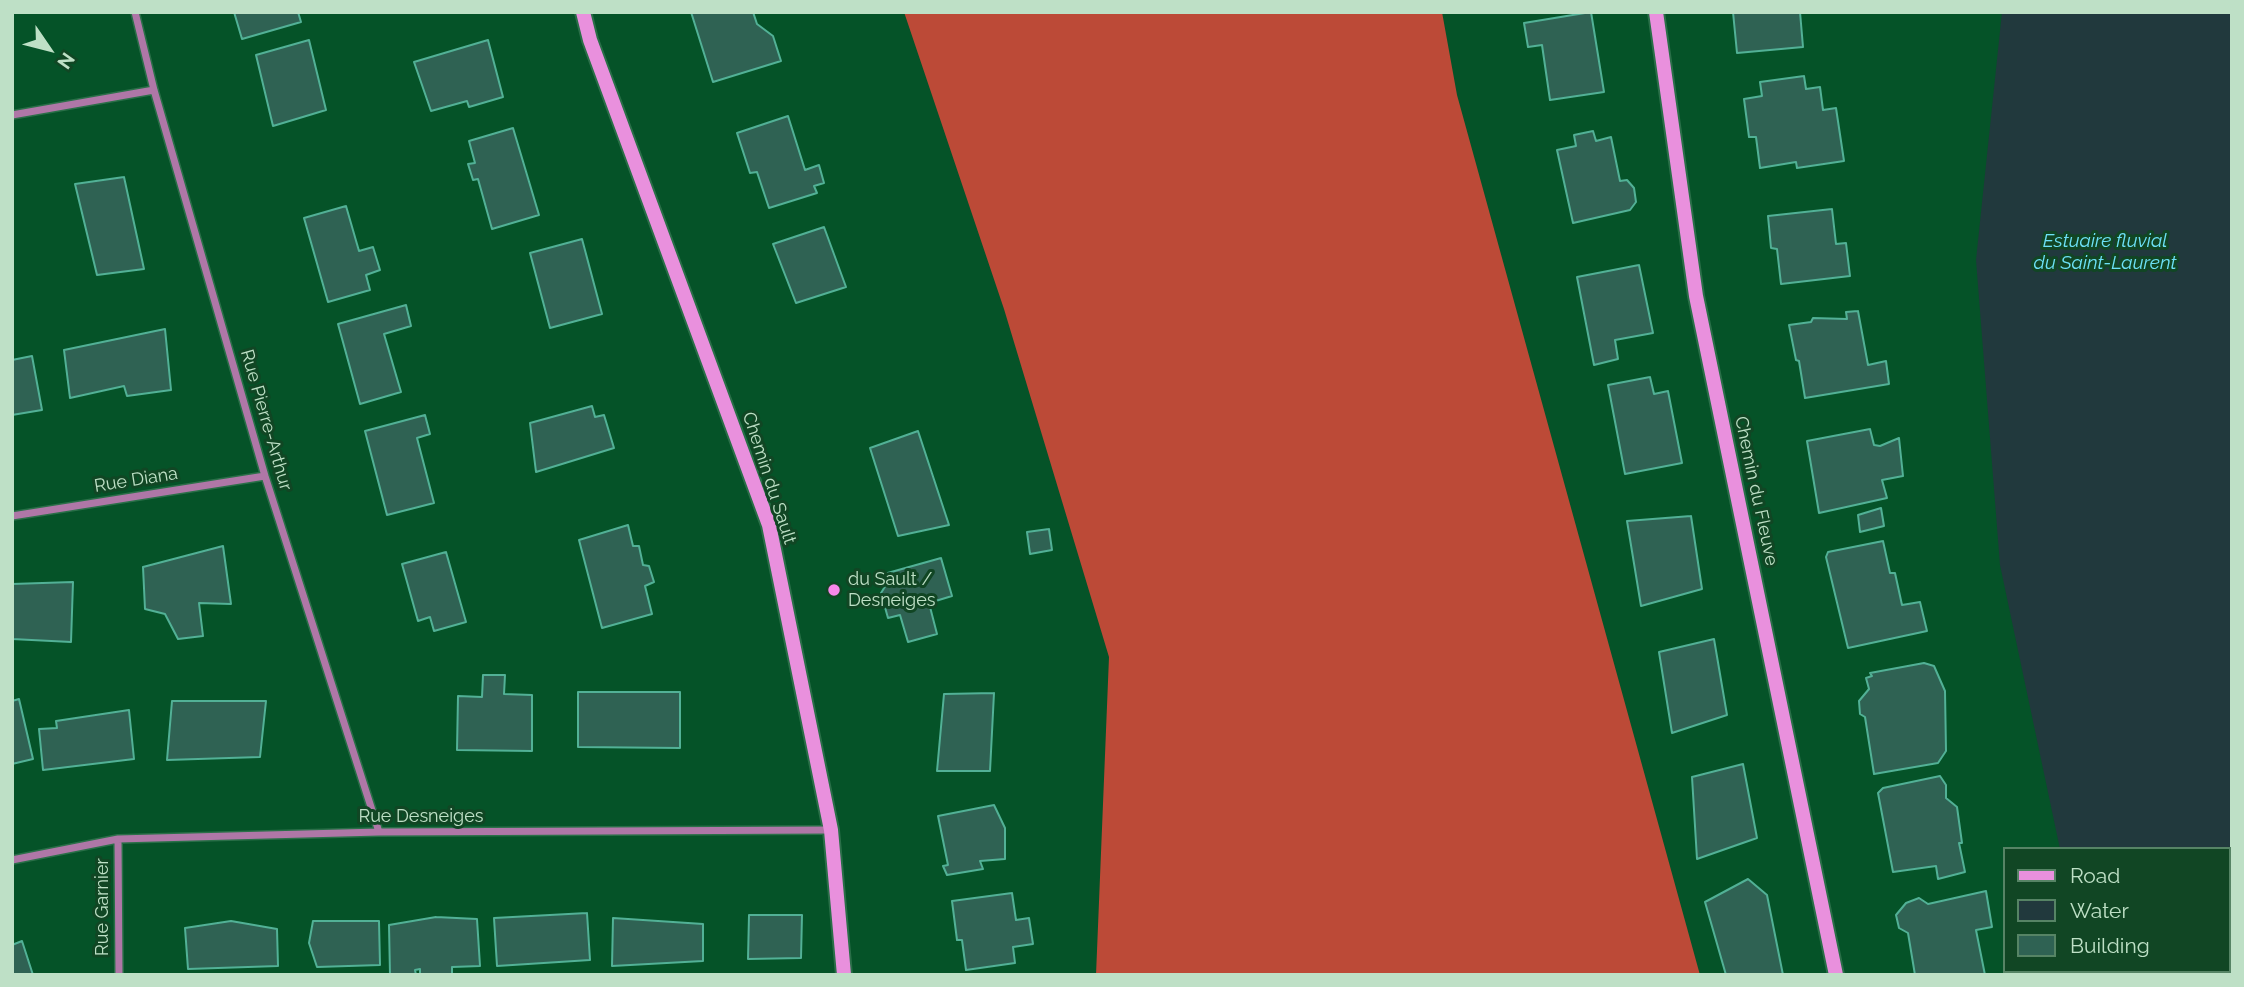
<!DOCTYPE html>
<html>
<head>
<meta charset="utf-8">
<style>
	body { margin:0 }
	#map { position:relative; width:2244px; height:987px; overflow:hidden; background:#055328; font-family:Raleway,sans-serif }
	canvas { display:block }
	.frame { position:absolute; inset:0; border:14px solid #bee0c6; pointer-events:none }
	.legend { position:absolute; left:2003px; top:847px; width:228px; height:126px; box-sizing:border-box; background:#114624; border:2px solid #568465; margin:0; padding:9px 12px; list-style:none; font-size:21px; color:#bee0c6 }
	.legend li { display:flex; align-items:center; gap:14px; height:35px }
	.legend b { width:35px; border:2px solid #568465 }
	.north { position:absolute; left:14px; top:14px; width:70px; height:70px; -webkit-text-stroke:5px #114624; paint-order:stroke; rotate:125deg; font-size:19px; font-weight:700; line-height:28px; text-align:center; color:#bee0c6 }
	.north::after { content:''; display:block; margin:auto; width:24px; height:32px; background:#bee0c6; clip-path:polygon(50% 0,100% 100%,50% 72%,0 100%) }
</style>
</head>
<body>
<div id="map">
<canvas width="2244" height="987"></canvas>
<div class="frame"></div>
<ul class="legend">
<li><b style="height:9px;background:#e990dd"></b>Road</li>
<li><b style="height:19px;background:#21393d"></b>Water</li>
<li><b style="height:19px;background:#2f6253"></b>Building</li>
</ul>
<div class="north">N</div>
</div>
<script>
const context = document.querySelector('canvas').getContext('2d');
context.lineJoin = 'round';
function fill(path, color) {
  context.fillStyle = color;
  context.fill(path, 'evenodd');
}
function poly(rows) {
  const path = new Path2D();
  for (const r of rows) {
    path.moveTo(r[0], r[1]);
    for (let i = 2; i < r.length; i += 2) path.lineTo(r[i], r[i + 1]);
  }
  return path;
}
function stroke(path, color, width, dash) {
  context.strokeStyle = color;
  context.lineWidth = width;
  context.lineCap = dash ? 'butt' : 'round';
  context.setLineDash(dash || []);
  context.stroke(path);
}
function drawText(font, color, halo, rows, align = 'center') {
  context.font = font + ' Raleway,sans-serif';
  context.lineWidth = 6;
  context.setLineDash([]);
  context.textBaseline = 'middle';
  context.strokeStyle = halo;
  context.fillStyle = color;
  for (const [text, x, y, turn = 0] of rows) {
    context.save();
    context.translate(x, y);
    context.rotate((+turn || 0) * Math.PI / 180);
    context.textAlign = isNaN(turn) ? turn : align;
    if (halo) context.strokeText(text, 0, 0);
    context.fillText(text, 0, 0);
    context.restore();
  }
}
const forest = poly([
	[904,12,1442,12,1457,95,1700,975,1096,975,1109,657,1004,309]
]);
const water = poly([
	[2002,12,2232,12,2232,975,2086,975,2085,971,2228,971,2228,849,2060,849,2000,565,1976,260]
]);
const building = poly([
	[234,12,298,12,301,22,242,39,234,12],
	[691,12,753,12,757,24,773,36,781,61,713,82,691,12],
	[1591,12,1604,92,1550,100,1542,45,1528,47,1524,23,1591,12],
	[1733,12,1800,12,1803,47,1737,53,1733,12],
	[309,40,326,110,273,126,256,55,309,40],
	[488,40,503,97,469,107,467,101,431,111,414,62,488,40],
	[1804,76,1806,89,1820,87,1823,110,1836,108,1844,161,1797,168,1796,162,1760,168,1756,137,1749,137,1744,99,1762,96,1760,82,1804,76],
	[788,116,805,170,819,165,824,183,814,186,817,193,769,208,757,172,750,173,737,133,788,116],
	[513,128,539,215,492,229,478,179,473,180,468,164,475,163,469,141,513,128],
	[1593,131,1596,141,1611,137,1620,181,1627,180,1634,188,1636,202,1630,210,1573,223,1557,150,1576,146,1574,135,1593,131],
	[124,177,144,269,97,275,75,184,124,177],
	[346,206,359,251,373,247,380,270,366,275,370,290,328,302,304,218,346,206],
	[1832,209,1836,244,1846,243,1850,276,1781,284,1777,249,1771,248,1768,216,1832,209],
	[824,227,846,287,796,303,773,244,824,227],
	[582,239,602,314,550,328,530,253,582,239],
	[1639,265,1653,333,1615,340,1618,359,1594,365,1577,277,1639,265],
	[406,305,411,326,384,334,401,392,360,404,338,324,406,305],
	[1858,311,1868,365,1886,361,1889,384,1805,398,1799,361,1796,360,1789,325,1811,322,1813,318,1847,319,1846,312,1858,311],
	[165,329,171,390,127,396,124,386,70,398,64,350,165,329],
	[32,356,42,410,12,415,12,360,32,356],
	[1650,377,1654,394,1668,391,1682,463,1625,474,1608,385,1650,377],
	[592,406,595,417,604,415,614,448,536,472,530,423,592,406],
	[425,415,430,434,417,438,434,503,387,515,365,431,425,415],
	[1870,429,1874,445,1880,446,1899,438,1903,476,1882,480,1887,498,1819,513,1807,441,1870,429],
	[918,431,949,525,898,536,870,448,918,431],
	[1881,508,1884,526,1860,532,1858,515,1881,508],
	[1691,516,1702,589,1641,606,1627,521,1691,516],
	[628,525,633,546,639,546,643,565,649,566,654,582,645,586,652,614,602,628,579,540,628,525],
	[1049,529,1052,550,1030,554,1027,532,1049,529],
	[1883,541,1890,573,1895,573,1902,605,1920,602,1927,631,1848,648,1826,557,1828,552,1883,541],
	[223,546,231,604,199,603,203,636,178,639,165,614,145,609,143,567,223,546],
	[446,552,466,622,434,631,430,617,418,621,402,564,446,552],
	[941,558,952,596,929,603,937,634,908,642,900,615,888,618,881,593,886,585,884,574,941,558],
	[73,582,71,642,12,639,12,584,73,582],
	[1714,639,1727,715,1672,733,1659,652,1714,639],
	[1924,663,1934,666,1945,691,1946,751,1938,763,1874,774,1865,717,1860,714,1859,701,1869,689,1866,678,1872,676,1870,673,1924,663],
	[483,675,505,675,504,694,532,695,532,751,457,750,458,696,482,697,483,675],
	[578,692,680,692,680,748,578,747,578,692],
	[994,693,990,771,937,771,944,694,994,693],
	[19,699,33,759,12,764,12,701,19,699],
	[172,701,266,701,260,757,167,760,172,701],
	[129,710,134,759,43,770,39,729,57,728,56,721,129,710],
	[1743,764,1757,838,1697,859,1692,777,1743,764],
	[1940,776,1946,785,1946,798,1957,807,1962,843,1959,843,1965,872,1938,879,1936,866,1893,872,1878,793,1883,788,1940,776],
	[994,805,1005,828,1005,859,980,861,983,869,947,875,943,866,948,865,938,816,994,805],
	[1748,879,1767,895,1783,975,1726,975,1705,902,1748,879],
	[1986,891,1992,927,1976,930,1985,975,1915,975,1908,933,1899,928,1896,915,1906,903,1919,898,1928,904,1986,891],
	[1012,893,1016,920,1029,918,1033,944,1013,947,1015,963,966,970,962,940,957,940,952,901,1012,893],
	[587,913,590,960,497,966,494,918,587,913],
	[749,915,802,915,801,958,748,959,749,915],
	[436,917,477,919,480,966,452,967,452,975,420,975,420,969,415,970,416,975,390,975,389,925,436,917],
	[613,918,703,924,703,961,612,966,613,918],
	[231,921,277,929,278,966,188,969,185,928,231,921],
	[313,921,379,921,380,965,317,967,309,943,313,921],
	[22,941,33,975,12,975,12,945,22,941]
]);
const street = poly([
	[135,12,154,90,265,476,379,832],
	[12,115,154,90],
	[12,516,265,476],
	[118,839,119,975],
	[12,860,118,839,379,832,831,830]
]);
const secondary = poly([
	[583,12,590,40,769,525,831,830,844,975],
	[1656,12,1696,296,1836,975]
]);
const markers = [
	[834,590,7,"#f888ea"]
];
const streetNames = [
	["Rue Pierre-Arthur",266,420,74],
	["Chemin du Sault",769,478,72],
	["Rue Diana",136,480,-9],
	["Chemin du Fleuve",1756,491,78],
	["Rue Desneiges",421,817],
	["Rue Garnier",103,907,-90]
];
const poiNames = [
	["du Sault /",848,580],
	["Desneiges",848,601]
];
const waterNames = [
	["Estuaire fluvial",2105,241],
	["du Saint-Laurent",2105,263]
];
fill(forest, '#bc4a37');
fill(water, '#21393d');
fill(building, '#2f6253');
stroke(building, '#52b196', 2);
stroke(street, '#2a6f48', 10);
stroke(secondary, '#2a6f48', 18);
stroke(street, '#af77a7', 7);
stroke(secondary, '#e990dd', 14);
for (const [x, y, r, color] of markers) {
  const dot = new Path2D();
  dot.arc(x, y, r, 0, 2 * Math.PI);
  context.fillStyle = color;
  context.fill(dot);
  stroke(dot, '#114624', 2.5);
}
drawText('18px', '#bee0c6', '#114624', streetNames);
drawText('18px', '#bee0c6', '#114624', poiNames, 'left');
drawText('italic 19px', '#6de1f7', '#114624', waterNames);
</script>
</body>
</html>
